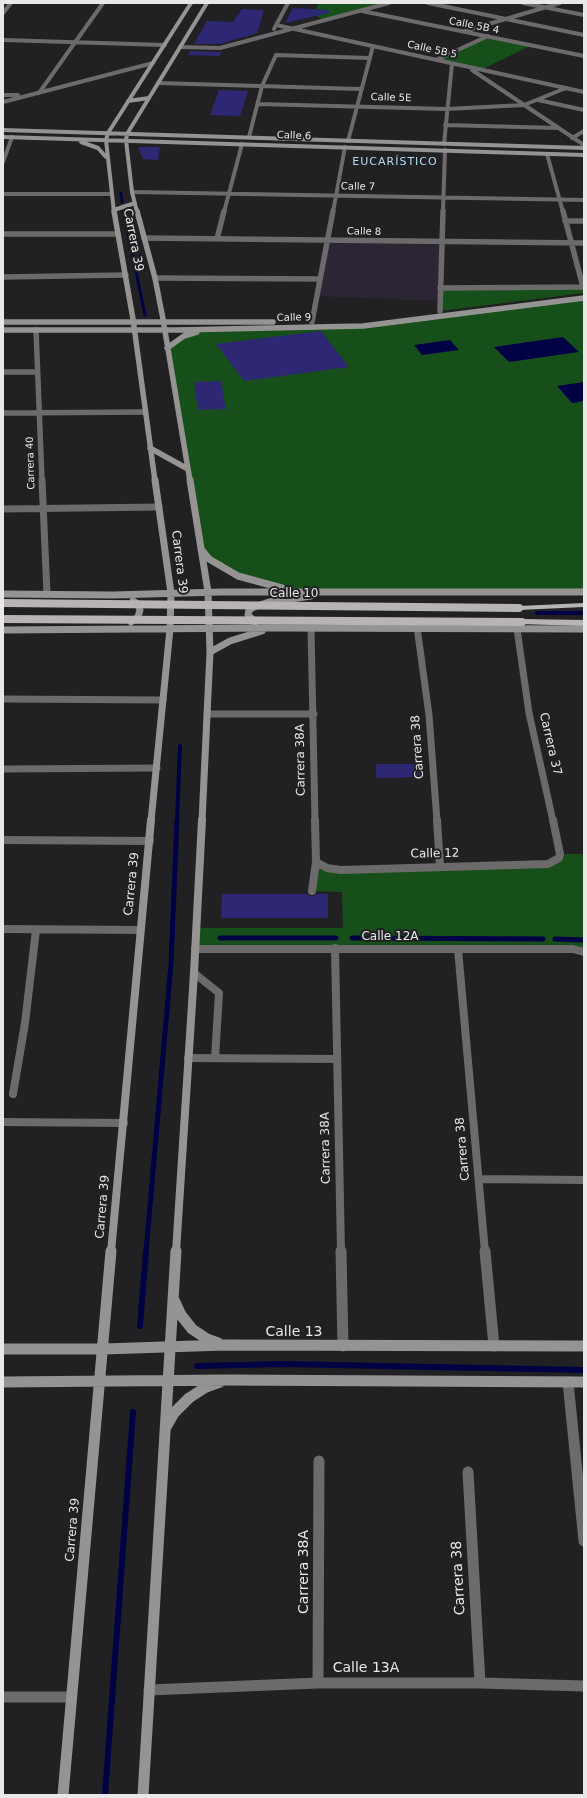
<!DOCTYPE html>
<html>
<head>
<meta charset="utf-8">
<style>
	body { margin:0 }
	#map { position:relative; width:587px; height:1798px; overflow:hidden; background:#212123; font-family:"DejaVu Sans",sans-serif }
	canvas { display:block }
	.frame { position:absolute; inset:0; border:4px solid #e8e8e9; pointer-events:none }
</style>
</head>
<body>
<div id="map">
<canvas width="587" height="1798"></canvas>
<div class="frame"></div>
</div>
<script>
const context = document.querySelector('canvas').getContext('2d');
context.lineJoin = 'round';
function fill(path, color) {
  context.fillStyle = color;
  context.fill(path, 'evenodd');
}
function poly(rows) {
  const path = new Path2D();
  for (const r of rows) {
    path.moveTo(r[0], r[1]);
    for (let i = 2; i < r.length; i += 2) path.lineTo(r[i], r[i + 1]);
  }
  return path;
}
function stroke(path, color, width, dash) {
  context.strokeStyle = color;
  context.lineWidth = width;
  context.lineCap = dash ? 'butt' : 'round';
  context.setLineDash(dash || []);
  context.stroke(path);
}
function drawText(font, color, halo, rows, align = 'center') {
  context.font = font + ' "DejaVu Sans",sans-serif';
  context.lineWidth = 4;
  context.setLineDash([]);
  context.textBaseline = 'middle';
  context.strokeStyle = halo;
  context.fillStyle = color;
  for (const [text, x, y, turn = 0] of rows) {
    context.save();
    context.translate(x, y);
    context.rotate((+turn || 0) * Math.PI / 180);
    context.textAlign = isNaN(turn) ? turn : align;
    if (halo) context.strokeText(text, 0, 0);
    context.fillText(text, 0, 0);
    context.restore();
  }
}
const education = poly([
	[327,241,442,242,440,301,316,296]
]);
const green = poly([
	[319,3,389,3,324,21,317,16,320,10,316,9],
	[488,36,532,45,481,70,436,60],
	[583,287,584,293,440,311,440,288],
	[584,298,584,592,295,590,274,587,222,567,200,547,167,348,197,332,354,326],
	[560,854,584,854,584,952,195,949,196,928,343,928,342,892,312,891,316,862,327,868,536,865]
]);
const water = poly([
	[563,337,579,352,509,362,494,347],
	[450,340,459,350,422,355,414,345],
	[584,382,584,401,572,403,557,386]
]);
const streamFar4 = poly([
	[121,193,122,202]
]);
const streamFar3 = poly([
	[124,213,145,315]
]);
const streamFar2 = poly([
	[537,613,584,613],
	[177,821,180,746]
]);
const streamFar1 = poly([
	[220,938,336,938],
	[352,938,543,939],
	[555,939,584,940],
	[146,1252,171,964,177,820]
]);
const stream = poly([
	[140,1326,146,1251],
	[197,1366,284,1364,584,1370],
	[105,1795,133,1412]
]);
const building = poly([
	[293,8,329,10,329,13,285,23],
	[242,9,264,10,257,33,220,44,194,44,207,21,233,22],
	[190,51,220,52,222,51,220,56,188,55],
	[219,90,248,91,240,116,210,115],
	[138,147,160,147,158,160,143,159],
	[321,331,349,367,244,381,216,344],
	[221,381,226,409,198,410,194,382],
	[376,764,418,764,420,777,376,778],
	[222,894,307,894,312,897,317,894,328,894,328,918,221,918]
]);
const streetFar4 = poly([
	[428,3,584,35],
	[523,3,584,15],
	[362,11,584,56],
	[3,13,11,3],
	[276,25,584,92],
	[274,29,288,3],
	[465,31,560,3],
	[3,40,165,45],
	[180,47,220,48,389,3],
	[436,60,488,36],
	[472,70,584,145],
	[158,83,361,89],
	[39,93,103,3],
	[3,95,18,95],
	[538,100,584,110],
	[3,102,153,63],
	[258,104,447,109,524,105,566,88],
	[445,125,558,128],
	[249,137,262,86,276,55,369,58],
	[572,138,584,131],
	[348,141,373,46],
	[444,144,452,64],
	[547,154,563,212],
	[3,162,12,137],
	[132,192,584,200],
	[3,194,111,194],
	[224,212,242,144],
	[333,212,345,147],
	[443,212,445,150]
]);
const streetFar3 = poly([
	[563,211,583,287],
	[565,221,584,221],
	[3,234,118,234],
	[144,238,584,243],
	[217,239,224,211],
	[3,277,126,275],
	[155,278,320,279],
	[440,288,584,287],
	[440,311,443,211],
	[312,322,333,211],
	[36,330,42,481],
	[3,372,37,372],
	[3,413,145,412]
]);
const streetFar2 = poly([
	[42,480,47,594],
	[3,509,159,507],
	[417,627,429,715,437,821],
	[311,628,315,821],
	[517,629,529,713,553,821],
	[3,699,163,700],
	[207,714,314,714],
	[3,769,157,768]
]);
const streetFar1 = poly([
	[437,820,440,866],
	[3,840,150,841],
	[316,862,327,868,341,870,548,864,559,858,560,854,553,820],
	[312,891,316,862,315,820],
	[3,929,140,930],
	[335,948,341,1252],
	[195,949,573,949,584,952],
	[458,949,485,1252],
	[194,973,219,993,215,1058],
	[188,1058,337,1059],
	[13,1094,25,1023,36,930],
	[3,1122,124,1123],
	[479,1179,584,1180]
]);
const street = poly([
	[341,1251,343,1346],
	[485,1251,494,1346],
	[568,1382,584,1541],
	[468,1472,480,1683],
	[318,1683,319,1461],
	[149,1690,318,1683,480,1683,584,1686],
	[3,1697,71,1697]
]);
const secondaryFar4 = poly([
	[128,101,149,98],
	[3,130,584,148],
	[3,137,584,155],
	[81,142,98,148,106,157],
	[114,210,135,203],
	[114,212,106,140,108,133,191,3],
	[137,212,132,192,126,140,127,134,207,3]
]);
const secondaryFar3 = poly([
	[114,211,133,319,155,481],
	[137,211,155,278,163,319,190,481],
	[3,322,273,322],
	[3,330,177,330,363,326,584,298],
	[167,348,184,336,197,332],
	[150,448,186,468]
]);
const secondaryFar2 = poly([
	[190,480,208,592,210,652,202,821],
	[201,549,209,559,238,576,282,588],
	[3,594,113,595,221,592,584,592],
	[131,622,138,617,140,610,138,604,133,601],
	[255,622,248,615,249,610,254,607,269,602,311,596],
	[3,630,269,628,584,629],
	[210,652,230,641,262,631],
	[151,821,170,629,171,593,155,480]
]);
const secondaryFar1 = poly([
	[111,1252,151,820],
	[176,1252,194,973,202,820]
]);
const secondary = poly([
	[175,1302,181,1315,192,1329,207,1339,218,1343],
	[3,1349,103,1349,225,1345,584,1346],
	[3,1382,226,1380,584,1382],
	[166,1427,174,1413,189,1398,206,1387,220,1382],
	[63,1795,111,1251],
	[143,1795,176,1251]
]);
const primary = poly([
	[584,603,584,607,519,610,515,608,519,606,584,603],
	[522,619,584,620,584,626,519,624,519,620,522,619]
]);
const primaryBridge = poly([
	[3,603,519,608],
	[3,619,522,622]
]);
const farStreetnames = [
	["Calle 5B 4",474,26,11],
	["Calle 5B 5",432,50,12],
	["Calle 5E",391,98,2],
	["Calle 6",294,136,2],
	["Calle 7",358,187,1],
	["Calle 8",364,232,1],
	["Calle 9",294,318,-1],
	["Carrera 40",31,463,-92]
];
const farNeighbourhoodnames = [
	["EUCARÍSTICO",395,162]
];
const streetNames = [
	["Carrera 39",133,240,79],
	["Carrera 39",179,562,83],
	["Calle 10",294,594],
	["Carrera 37",550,744,77],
	["Carrera 38",418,747,-94],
	["Carrera 38A",301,760,-91],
	["Calle 12",435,854,-1],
	["Carrera 39",132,884,-84],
	["Calle 12A",390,937],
	["Carrera 38A",326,1148,-91],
	["Carrera 38",463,1149,-95],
	["Carrera 39",103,1207,-85],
	["Carrera 39",73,1530,-85]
];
const nearStreetnames = [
	["Calle 13",294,1332],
	["Carrera 38A",304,1572,-90],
	["Carrera 38",459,1578,-93],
	["Calle 13A",366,1668]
];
fill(education, '#2c2534');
fill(green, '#174f1a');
fill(water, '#000045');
stroke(streamFar4, '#000045', 2.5);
stroke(streamFar3, '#000045', 3);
stroke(streamFar2, '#000045', 4);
stroke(streamFar1, '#000045', 5);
stroke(stream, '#000045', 6);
fill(building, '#2e2874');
stroke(streetFar4, '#6c6a6a', 4);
stroke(streetFar3, '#6c6a6a', 5.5);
stroke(streetFar2, '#6c6a6a', 7);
stroke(streetFar1, '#6c6a6a', 8);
stroke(street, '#6c6a6a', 11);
stroke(secondaryFar4, '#969493', 4);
stroke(secondaryFar3, '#969493', 5.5);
stroke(secondaryFar2, '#969493', 7);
stroke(secondaryFar1, '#969493', 8);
stroke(secondary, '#969493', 11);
fill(primary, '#b7b4b3');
stroke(primaryBridge, '#b7b4b3', 8);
drawText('10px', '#e8e8e9', '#212123', farStreetnames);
context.letterSpacing = '1px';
drawText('11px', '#aeddf6', '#212123', farNeighbourhoodnames);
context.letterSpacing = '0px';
drawText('12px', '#e8e8e9', '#212123', streetNames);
drawText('14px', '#e8e8e9', '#212123', nearStreetnames);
</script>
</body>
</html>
